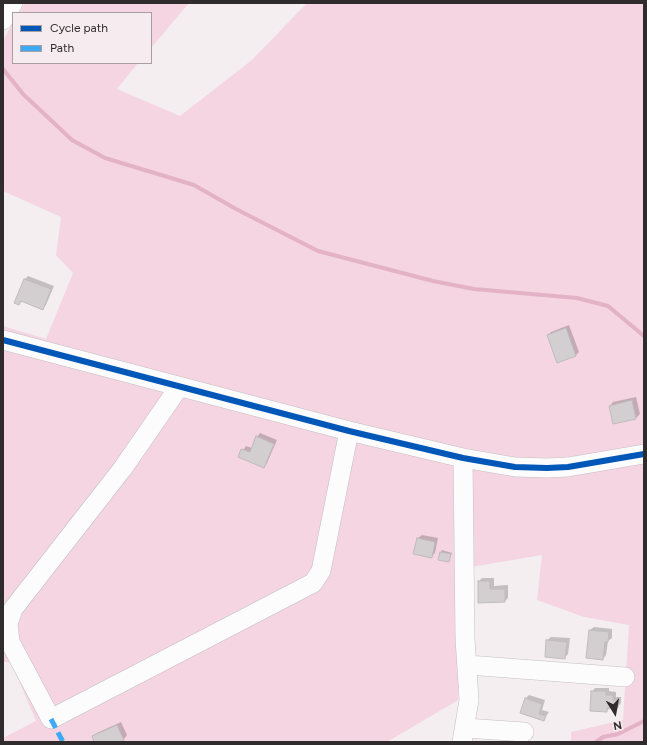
<!DOCTYPE html>
<html>
<head>
<meta charset="utf-8">
<style>
	body { margin:0 }
	#map { position:relative; width:647px; height:745px; overflow:hidden; background:#f4eef0; font-family:Figtree,sans-serif }
	canvas { display:block }
	.frame { position:absolute; inset:0; border:4px solid #302c2d; pointer-events:none }
	.legend { position:absolute; left:12px; top:12px; width:140px; height:52px; box-sizing:border-box; background:#f6ecef; border:1px solid #a79fa1; margin:0; padding:5px 7px; list-style:none; font-size:12px; color:#302c2d }
	.legend li { display:flex; align-items:center; gap:8px; height:20px }
	.legend b { width:20px; border:1px solid #a79fa1 }
	.north { position:absolute; left:595px; top:693px; width:40px; height:40px; -webkit-text-stroke:3px #f6ecef; paint-order:stroke; rotate:169deg; font-size:11px; font-weight:700; line-height:16px; text-align:center; color:#302c2d }
	.north::after { content:''; display:block; margin:auto; width:14px; height:18px; background:#302c2d; clip-path:polygon(50% 0,100% 100%,50% 72%,0 100%) }
</style>
</head>
<body>
<div id="map">
<canvas width="647" height="745"></canvas>
<div class="frame"></div>
<ul class="legend">
<li><b style="height:5px;background:#0057b8"></b>Cycle path</li>
<li><b style="height:5px;background:#3fa9f5"></b>Path</li>
</ul>
<div class="north">N</div>
</div>
<script>
const context = document.querySelector('canvas').getContext('2d');
context.lineJoin = 'round';
function fill(path, color) {
  context.fillStyle = color;
  context.fill(path, 'evenodd');
}
function poly(rows) {
  const path = new Path2D();
  for (const r of rows) {
    path.moveTo(r[0], r[1]);
    for (let i = 2; i < r.length; i += 2) path.lineTo(r[i], r[i + 1]);
  }
  return path;
}
function stroke(path, color, width, dash) {
  context.strokeStyle = color;
  context.lineWidth = width;
  context.lineCap = dash ? 'butt' : 'round';
  context.setLineDash(dash || []);
  context.stroke(path);
}
const green = poly([
	[25,3,189,3,151,48,151,13,19,13],
	[307,3,644,3,644,742,571,742,571,732,623,720,629,625,584,617,537,600,542,555,459,569,458,700,387,742,3,742,3,738,36,721,11,662,3,662,3,326,46,339,73,273,56,255,61,217,3,191,3,40,13,23,13,63,138,63,117,89,180,116,252,60]
]);
const shadow = poly([
	[28,276,54,286,46,305,42,308,23,301,19,304,25,279],
	[569,325,579,352,576,355,548,335,551,332],
	[636,397,640,414,636,418,614,423,610,406,613,402],
	[260,433,277,440,267,463,264,467,239,457,246,446,252,448,257,437],
	[422,535,438,538,435,553,431,557,418,538],
	[442,550,452,553,448,561,439,559],
	[482,578,494,578,494,586,508,585,508,598,505,601,479,581],
	[594,627,612,629,612,638,608,641,606,655,603,659,590,630],
	[551,637,570,638,568,654,564,658,547,640],
	[595,688,609,688,609,691,616,692,616,697,621,697,621,703,618,707,611,707,607,711,592,692],
	[529,695,545,700,542,710,549,712,544,719,521,712,525,699],
	[121,722,127,735,124,739,117,742,95,742,93,737,97,733]
]);
const stream = poly([
	[3,69,23,94,72,140,105,158,194,185,236,209,318,251,433,281,474,289,577,298,608,306,644,336],
	[596,742,603,737,618,734,644,721]
]);
const building = poly([
	[24,279,51,289,43,310,21,301,19,305,14,303,24,279],
	[566,328,576,356,557,363,547,335,566,328],
	[632,400,636,419,613,424,609,406,632,400],
	[256,436,274,444,264,468,238,457,241,449,250,452,256,436],
	[417,538,435,542,432,558,413,554,417,538],
	[440,552,451,554,449,562,438,560,440,552],
	[478,581,490,581,490,589,505,589,505,602,478,603,478,581],
	[589,630,609,632,608,642,605,642,603,660,586,658,589,630],
	[546,640,567,642,565,659,545,657,546,640],
	[591,691,606,691,606,695,613,695,613,700,618,700,618,708,607,708,607,712,590,711,591,691],
	[525,698,542,704,539,714,546,716,544,721,520,713,525,698],
	[117,725,124,740,119,742,94,742,92,736,117,725]
]);
const minor = poly([
	[3,20,13,3],
	[3,340,349,431,463,458,515,467,547,468,568,467,644,454],
	[179,387,123,468,13,609,8,624,10,642,51,719,313,583,321,571,349,431],
	[468,665,625,677],
	[465,728,524,732],
	[462,742,469,700,465,638,463,458]
]);
const quiet = poly([
	[51,719,63,742]
]);
const cycleway = poly([
	[3,340,349,431,463,458,515,467,547,468,568,467,644,454]
]);
fill(green, '#f4d5e1');
fill(shadow, '#0003');
stroke(stream, '#e4b2c6', 4);
fill(building, '#d3ced0');
stroke(building, '#c0bbbd', 1);
stroke(minor, '#c4bfc1', 20);
stroke(minor, '#fdfcfd', 19);
stroke(quiet, '#3fa9f5', 5, [10, 5]);
stroke(cycleway, '#0057b8', 6);
</script>
</body>
</html>
